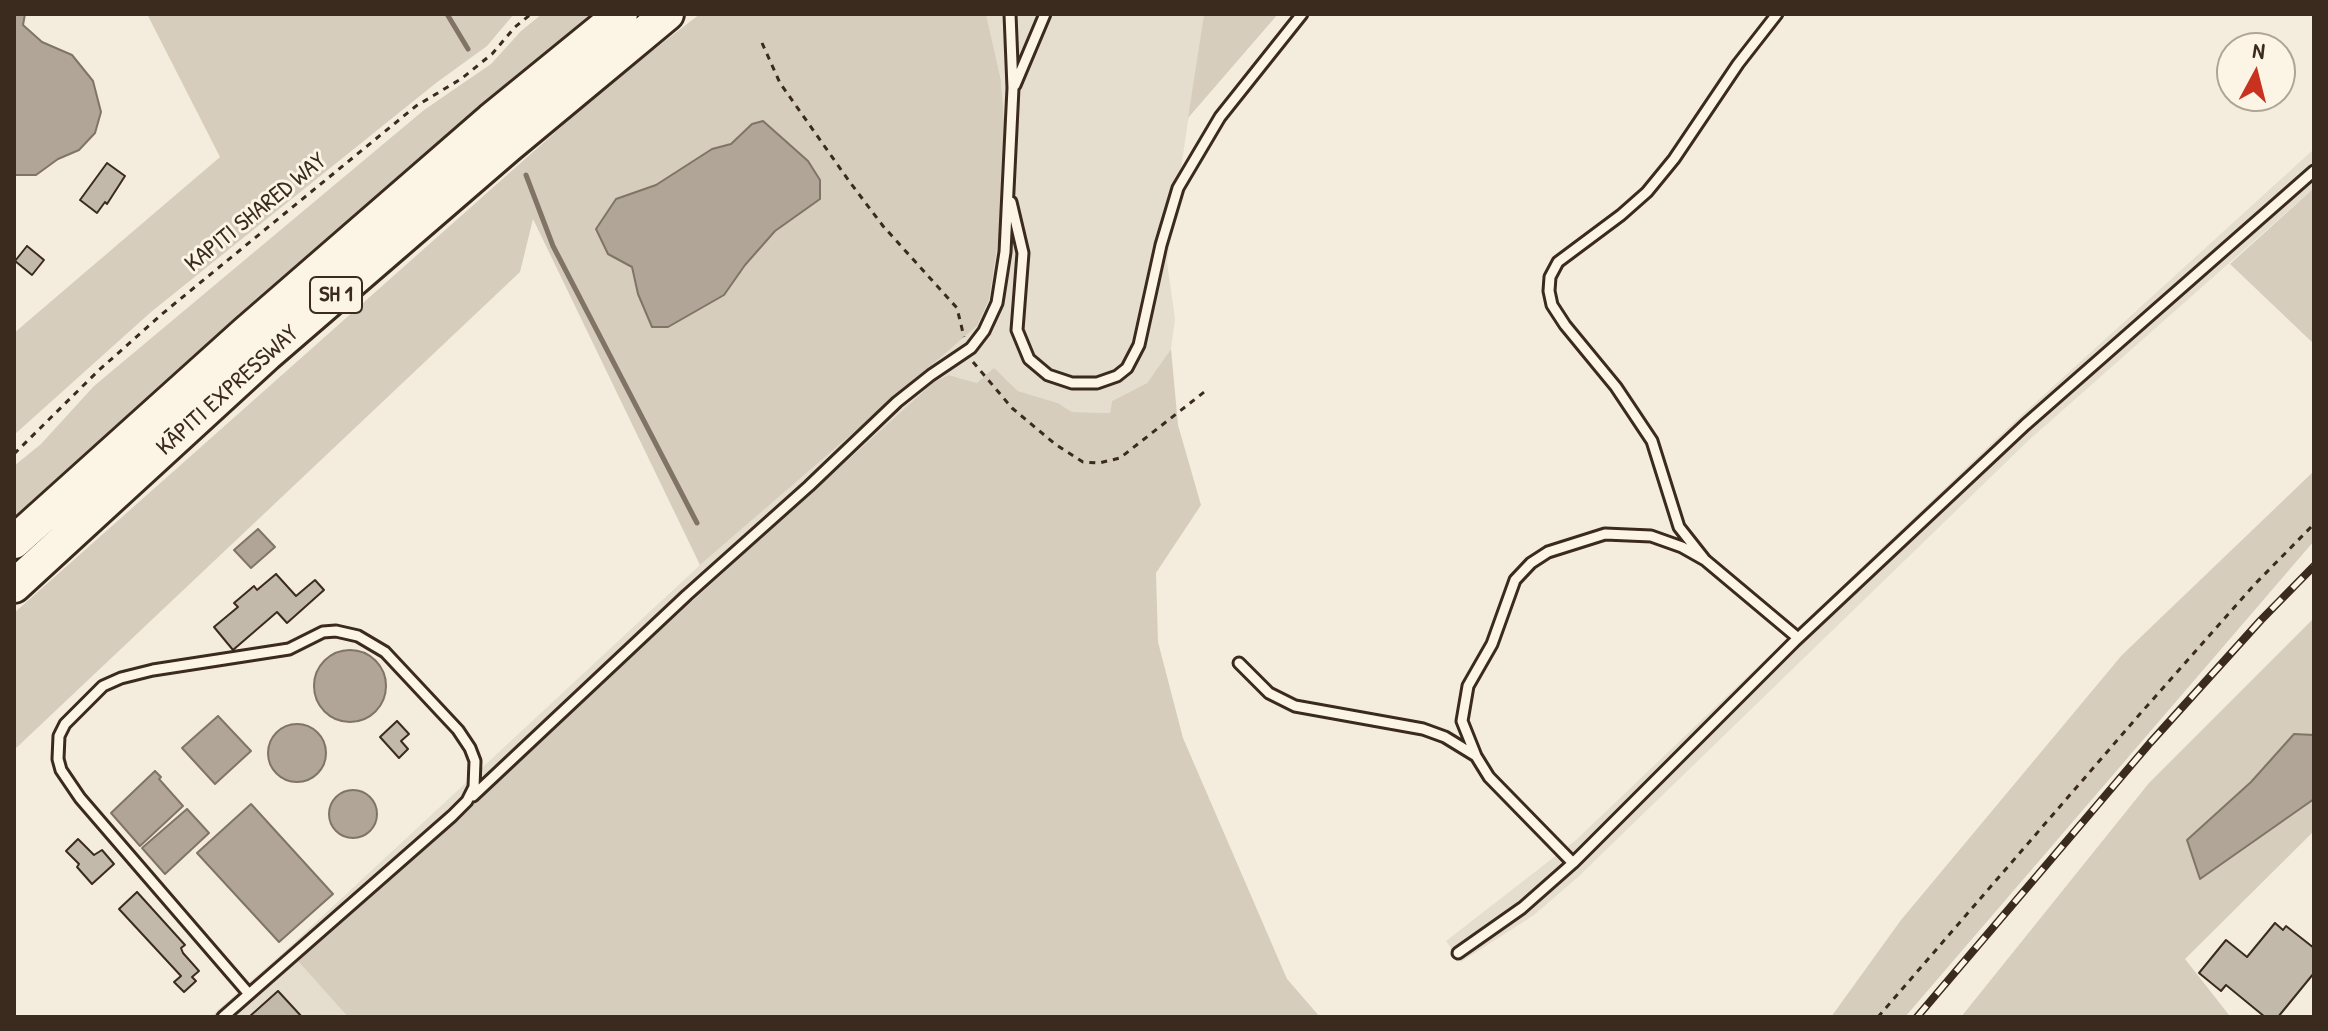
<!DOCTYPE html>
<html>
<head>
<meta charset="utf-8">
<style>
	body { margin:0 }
	#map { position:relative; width:2328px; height:1031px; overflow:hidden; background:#f4eddd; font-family:"Patrick Hand",sans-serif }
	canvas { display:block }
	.frame { position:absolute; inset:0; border:16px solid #3b2a1e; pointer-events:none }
	.north { position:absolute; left:2216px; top:32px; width:80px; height:80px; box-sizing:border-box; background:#fcf5e5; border:2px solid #afa495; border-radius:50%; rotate:7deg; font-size:22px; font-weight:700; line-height:32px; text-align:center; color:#3b2a1e }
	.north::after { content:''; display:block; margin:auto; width:28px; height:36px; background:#c8321e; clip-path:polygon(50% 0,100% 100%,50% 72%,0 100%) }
</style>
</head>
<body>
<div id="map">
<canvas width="2328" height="1031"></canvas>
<div class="frame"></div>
<div class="north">N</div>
</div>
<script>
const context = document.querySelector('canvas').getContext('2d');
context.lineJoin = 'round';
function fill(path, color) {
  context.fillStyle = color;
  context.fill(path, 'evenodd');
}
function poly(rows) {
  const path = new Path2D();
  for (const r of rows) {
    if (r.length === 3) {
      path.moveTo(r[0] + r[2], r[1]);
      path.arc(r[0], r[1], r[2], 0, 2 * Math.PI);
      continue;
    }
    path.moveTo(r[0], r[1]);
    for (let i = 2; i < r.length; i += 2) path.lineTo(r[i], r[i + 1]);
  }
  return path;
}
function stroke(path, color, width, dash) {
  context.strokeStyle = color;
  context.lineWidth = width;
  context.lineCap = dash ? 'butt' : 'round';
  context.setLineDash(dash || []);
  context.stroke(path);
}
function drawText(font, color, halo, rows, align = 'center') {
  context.font = font + ' "Patrick Hand",sans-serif';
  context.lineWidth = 6;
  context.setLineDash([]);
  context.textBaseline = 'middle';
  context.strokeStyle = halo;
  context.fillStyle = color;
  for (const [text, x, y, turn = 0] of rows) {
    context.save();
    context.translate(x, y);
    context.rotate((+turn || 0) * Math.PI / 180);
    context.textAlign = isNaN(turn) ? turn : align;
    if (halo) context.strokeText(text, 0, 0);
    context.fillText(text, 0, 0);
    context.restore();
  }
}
const built = poly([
	[986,14,1204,14,1167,262,1175,319,1171,349,1147,383,1112,401,1110,413,1072,412,1058,403,1018,391,1005,378,977,383,950,375,298,961,348,1017,210,1017,285,951,700,565,977,326,989,300,1001,223,1006,146,1001,80],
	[2314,149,2314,188,2029,440,1578,877,1534,915,1461,962,1446,941,1576,840,2012,424]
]);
const green = poly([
	[147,14,514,14,487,46,436,83,151,312,14,435,14,333,220,157],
	[542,14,593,14,14,522,14,466,41,444,94,386,424,110,491,64,521,31],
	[700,14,986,14,1001,80,1006,146,1001,223,989,300,977,326,700,565,533,219,520,272,14,750,14,613,614,80],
	[1204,14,1278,14,1188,118],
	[2314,188,2314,344,2230,264],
	[1171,349,1178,425,1201,505,1156,573,1158,642,1183,738,1287,979,1320,1017,348,1017,297,960,934,382,949,375,977,383,994,368,1018,391,1058,403,1072,412,1110,413,1112,401,1147,383],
	[2314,471,2314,541,1905,1017,1831,1017,1901,920,2122,655],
	[2314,618,2314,735,2293,734,2251,781,2200,879,2314,799,2314,831,2185,959,2229,1015,2236,1017,1961,1017,2149,783]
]);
const water = poly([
	[14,14,25,14,23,25,42,42,72,55,93,81,101,112,95,133,79,150,58,159,36,175,14,175,14,14],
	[763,121,808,161,820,180,820,199,775,231,745,265,724,295,668,327,652,327,638,294,632,267,608,254,596,229,616,199,656,185,712,149,731,144,752,124,763,121],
	[258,529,275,547,251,568,234,550,258,529],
	[350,686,36],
	[218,716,251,751,215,784,182,748,218,716],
	[297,753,29],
	[2294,734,2314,735,2314,799,2200,879,2187,840,2251,782,2294,734],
	[155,771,161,777,159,779,183,806,140,846,111,813,155,771],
	[353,814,24],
	[251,804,333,894,279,942,197,853,251,804],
	[187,809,209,833,165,874,142,848,187,809]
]);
const stream = poly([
	[447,14,468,49],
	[526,175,553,246,697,523]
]);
const building = poly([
	[107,163,125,176,107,204,105,202,97,213,80,200,107,163],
	[27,246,44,260,32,275,15,261,27,246],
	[276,574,296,596,315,580,324,590,287,623,277,612,233,650,214,627,238,607,234,603,254,586,257,590,276,574],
	[397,721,409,734,401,741,408,749,399,758,380,737,397,721],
	[78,839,94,855,102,850,114,864,92,884,77,867,79,864,66,851,78,839],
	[137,892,185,945,181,948,183,953,199,971,192,977,196,981,184,992,174,982,181,976,119,909,137,892],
	[2275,923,2283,930,2286,926,2314,948,2314,973,2278,1017,2265,1017,2226,985,2221,991,2199,973,2226,940,2247,957,2275,923],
	[278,991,302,1017,249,1017,278,991]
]);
const path = poly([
	[762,43,780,83,849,181,883,226,957,308,964,337],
	[973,362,1012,408,1055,444,1083,462,1099,463,1120,458,1208,389],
	[14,454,98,371,162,314,416,106,461,79,492,54,515,27,531,14],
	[1878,1017,2139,715,2255,584,2314,524]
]);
const lane = poly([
	[1015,85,1045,14],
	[1011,202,1023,253,1017,330,1029,359,1048,375,1072,383,1097,383,1117,376,1127,368,1139,345,1161,245,1178,188,1220,117,1302,14],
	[1705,560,1679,527,1652,441,1616,387,1565,325,1552,305,1549,291,1550,277,1558,262,1621,215,1647,192,1674,159,1738,64,1777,14],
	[1239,663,1269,693,1295,706,1423,729,1445,737,1476,756],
	[473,796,687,595,809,486,897,402,931,375,971,348,984,331,997,303,1005,252,1013,88,1010,14],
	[1573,863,1489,777,1476,756,1462,721,1468,686,1492,644,1515,580,1531,563,1548,552,1605,534,1651,536,1682,547,1705,560,1798,638],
	[1458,953,1522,908,1573,863,1795,641,2025,425,2314,171],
	[223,1017,452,816,467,801,474,787,475,761,470,748,458,730,385,652,358,636,336,631,323,632,289,649,153,670,121,678,103,686,65,724,59,736,58,759,61,770,80,798,249,994]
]);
const highway = poly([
	[14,542,246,333,491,120,621,14],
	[14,586,267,354,508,146,667,14]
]);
const rail = poly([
	[1917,1017,2150,743,2261,620,2314,566]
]);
const shields = [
	[336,295,52]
];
const shieldNames = [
	["SH 1",336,295]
];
const streetNames = [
	["KAPITI SHARED WAY",256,213,-39],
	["KĀPITI EXPRESSWAY",228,391,-42]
];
fill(built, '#e5ddce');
fill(green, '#d6cdbd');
fill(water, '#b0a596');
stroke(water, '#817466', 2);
stroke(stream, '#817466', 5);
fill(building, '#c3b9aa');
stroke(building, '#3b2a1e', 2);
stroke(lane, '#3b2a1e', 15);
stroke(highway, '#3b2a1e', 38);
stroke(path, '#3b2a1e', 3, [6, 6]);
stroke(lane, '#fcf5e5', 9);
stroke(highway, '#fcf5e5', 32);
stroke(rail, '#3b2a1e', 8);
stroke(rail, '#fcf5e5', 5, [15]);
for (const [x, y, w] of shields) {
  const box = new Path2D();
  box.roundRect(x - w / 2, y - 18, w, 36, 6);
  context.fillStyle = '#fcf5e5';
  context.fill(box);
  stroke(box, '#3b2a1e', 2);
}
drawText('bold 22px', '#3b2a1e', null, shieldNames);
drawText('24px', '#3b2a1e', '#fcf5e5', streetNames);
</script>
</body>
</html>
